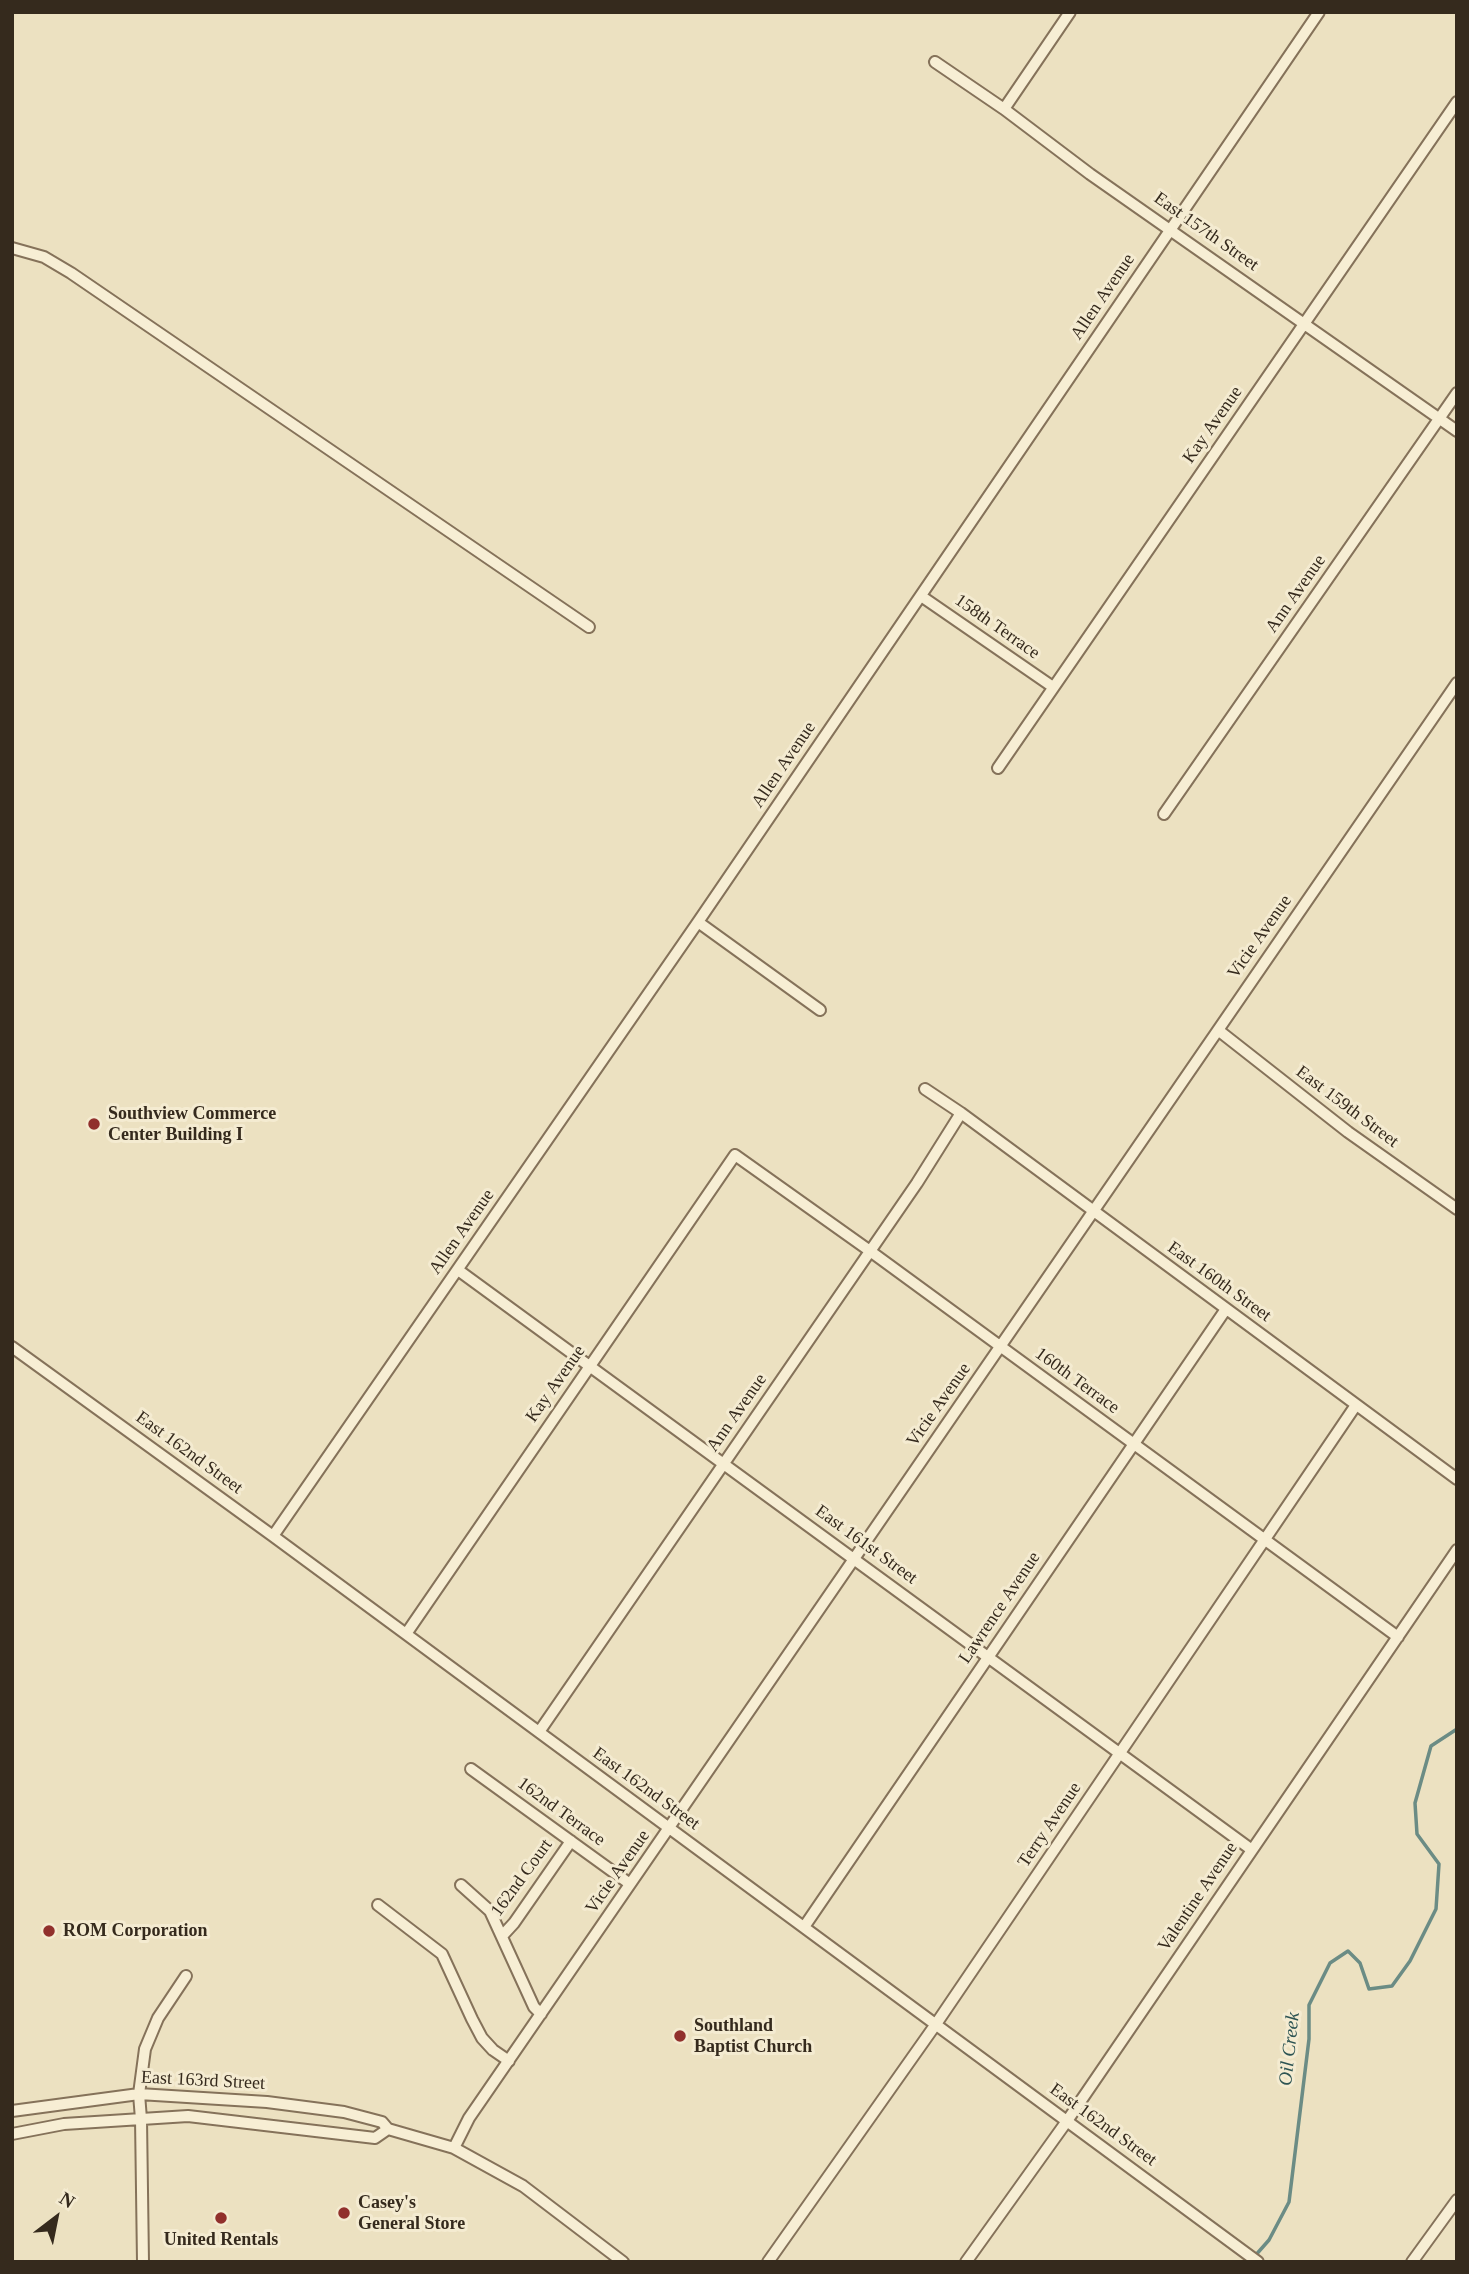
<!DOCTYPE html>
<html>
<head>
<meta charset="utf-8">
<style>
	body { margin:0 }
	#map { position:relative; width:1469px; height:2274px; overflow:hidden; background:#ece1c1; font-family:Georgia,serif }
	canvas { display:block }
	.frame { position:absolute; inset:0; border:14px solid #352a1d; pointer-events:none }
	.north { position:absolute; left:21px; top:2183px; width:70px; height:70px; -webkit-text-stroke:5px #f4ebd1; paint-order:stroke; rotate:32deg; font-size:19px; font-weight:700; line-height:28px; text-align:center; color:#352a1d }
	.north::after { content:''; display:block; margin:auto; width:24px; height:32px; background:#352a1d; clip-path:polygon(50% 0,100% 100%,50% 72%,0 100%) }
</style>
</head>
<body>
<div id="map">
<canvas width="1469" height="2274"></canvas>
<div class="frame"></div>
<div class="north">N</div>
</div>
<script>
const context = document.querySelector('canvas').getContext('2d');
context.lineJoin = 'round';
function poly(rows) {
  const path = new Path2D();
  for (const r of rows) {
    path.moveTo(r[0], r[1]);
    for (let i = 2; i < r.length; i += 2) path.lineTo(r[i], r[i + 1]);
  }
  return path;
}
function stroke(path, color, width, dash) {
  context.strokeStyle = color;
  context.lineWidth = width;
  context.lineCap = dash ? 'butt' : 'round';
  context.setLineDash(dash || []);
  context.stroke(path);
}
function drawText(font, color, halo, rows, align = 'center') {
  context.font = font + ' Georgia,serif';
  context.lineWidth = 6;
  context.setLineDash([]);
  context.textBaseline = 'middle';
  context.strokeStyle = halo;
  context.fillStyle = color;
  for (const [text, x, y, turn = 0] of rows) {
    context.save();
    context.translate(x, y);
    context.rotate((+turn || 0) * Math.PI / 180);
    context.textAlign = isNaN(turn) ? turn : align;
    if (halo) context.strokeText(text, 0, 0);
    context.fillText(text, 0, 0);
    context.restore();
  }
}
const stream = poly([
	[1254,2257,1269,2240,1289,2202,1309,2039,1309,2005,1330,1963,1348,1951,1360,1963,1369,1989,1392,1986,1410,1961,1436,1909,1439,1864,1417,1834,1415,1803,1431,1746,1457,1729]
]);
const minor = poly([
	[935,62,1004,109,1090,174,1457,431],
	[1004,109,1070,12],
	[12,248,44,257,71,273,589,627],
	[921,596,1053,687],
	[998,768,1457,102],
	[1164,814,1457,393],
	[698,922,820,1010],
	[1218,1030,1348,1132,1457,1209],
	[925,1089,961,1113,1457,1479],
	[458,1270,1252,1850],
	[12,1347,273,1536,1258,2262],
	[273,1536,698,922,1319,12],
	[406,1634,735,1155,870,1251,1398,1637],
	[539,1732,917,1183,961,1113],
	[471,1769,630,1884],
	[461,1885,490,1911,534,2007,541,2014],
	[378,1905,442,1954,472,2019,482,2038,493,2050,509,2061],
	[804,1927,1226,1309],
	[502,1936,514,1923,571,1841],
	[12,2111,139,2094,267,2102,344,2112,382,2122,388,2129,454,2148,523,2186,623,2262],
	[12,2134,64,2124,188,2116,375,2138,388,2129],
	[454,2148,469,2118,1457,683],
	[143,2262,141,2119,139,2094,145,2049,158,2018,186,1976],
	[768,2262,936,2024,1356,1405],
	[966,2262,1067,2121,1457,1550],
	[1412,2262,1457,2200]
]);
const markers = [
	[94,1124,7,"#91302c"],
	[49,1931,7,"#91302c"],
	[680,2036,7,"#91302c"],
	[344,2213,7,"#91302c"],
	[221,2218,7,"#91302c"]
];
const streetNames = [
	["East 157th Street",1206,232,35],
	["Allen Avenue",1103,297,-56],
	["Kay Avenue",1213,425,-55],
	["Ann Avenue",1296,594,-55],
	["158th Terrace",997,627,35],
	["Allen Avenue",784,765,-56],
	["Vicie Avenue",1260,937,-55],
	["East 159th Street",1347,1107,37],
	["Allen Avenue",462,1232,-55],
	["East 160th Street",1219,1282,36],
	["160th Terrace",1077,1381,36],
	["Kay Avenue",556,1384,-55],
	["Vicie Avenue",939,1405,-55],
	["Ann Avenue",737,1413,-55],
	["East 162nd Street",189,1453,36],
	["East 161st Street",866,1545,36],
	["Lawrence Avenue",1000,1608,-56],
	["East 162nd Street",646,1789,36],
	["162nd Terrace",561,1812,36],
	["Terry Avenue",1050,1825,-56],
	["Vicie Avenue",618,1872,-55],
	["162nd Court",522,1878,-54],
	["Valentine Avenue",1198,1897,-56],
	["East 163rd Street",203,2081,3],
	["East 162nd Street",1103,2125,36]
];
const poiNames = [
	["Southview Commerce",108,1114],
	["Center Building I",108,1135],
	["ROM Corporation",63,1931],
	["Southland",694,2026],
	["Baptist Church",694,2047],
	["Casey's",358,2203],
	["General Store",358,2224],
	["United Rentals",221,2240,"center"]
];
const waterNames = [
	["Oil Creek",1290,2049,-84]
];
stroke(stream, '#6b8c85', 3.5);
stroke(minor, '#85725a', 14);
stroke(minor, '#f7eed4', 10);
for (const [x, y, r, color] of markers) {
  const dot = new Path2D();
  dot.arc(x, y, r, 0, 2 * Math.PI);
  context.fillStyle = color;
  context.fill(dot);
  stroke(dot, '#f4ebd1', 2.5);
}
drawText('18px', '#352a1d', '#f4ebd1', streetNames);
drawText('bold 18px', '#352a1d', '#f4ebd1', poiNames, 'left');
drawText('italic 19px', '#2d5453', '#f4ebd1', waterNames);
</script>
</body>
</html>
